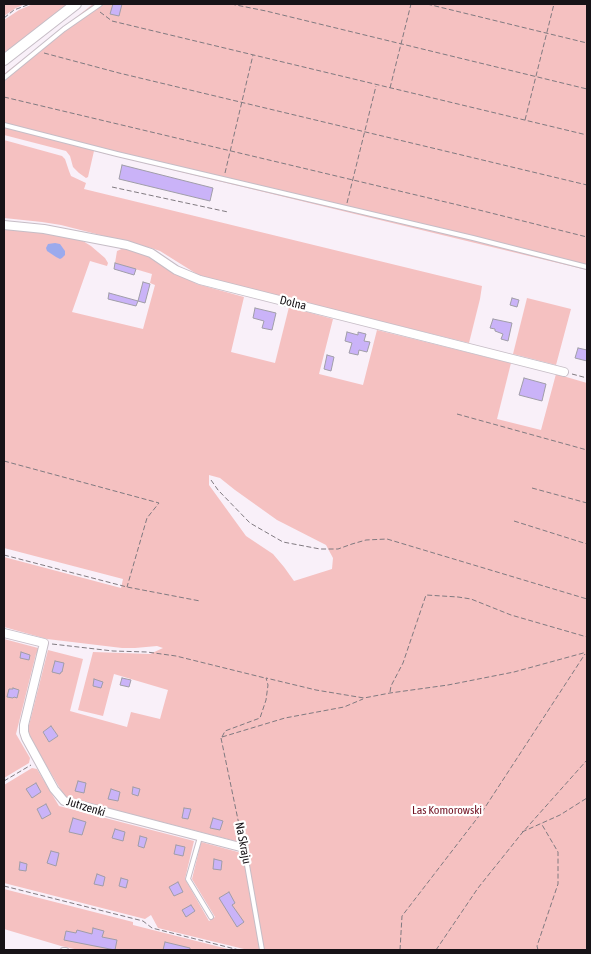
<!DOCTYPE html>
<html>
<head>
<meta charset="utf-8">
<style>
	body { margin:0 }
	#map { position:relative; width:591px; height:954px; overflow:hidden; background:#f9f0f9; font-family:"Asap Condensed",sans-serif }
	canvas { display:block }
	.frame { position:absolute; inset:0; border:5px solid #171317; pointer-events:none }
</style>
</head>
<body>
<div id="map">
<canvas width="591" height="954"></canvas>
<div class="frame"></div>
</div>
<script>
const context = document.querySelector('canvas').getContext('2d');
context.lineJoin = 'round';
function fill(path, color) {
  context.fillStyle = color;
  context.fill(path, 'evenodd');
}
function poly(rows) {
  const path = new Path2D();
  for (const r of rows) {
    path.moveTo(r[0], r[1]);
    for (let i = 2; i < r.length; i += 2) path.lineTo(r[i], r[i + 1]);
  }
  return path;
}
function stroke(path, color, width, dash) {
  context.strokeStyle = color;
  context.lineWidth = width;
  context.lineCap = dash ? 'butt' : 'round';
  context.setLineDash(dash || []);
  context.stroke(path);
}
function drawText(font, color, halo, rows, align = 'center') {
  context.font = font + ' "Asap Condensed",sans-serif';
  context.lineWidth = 4.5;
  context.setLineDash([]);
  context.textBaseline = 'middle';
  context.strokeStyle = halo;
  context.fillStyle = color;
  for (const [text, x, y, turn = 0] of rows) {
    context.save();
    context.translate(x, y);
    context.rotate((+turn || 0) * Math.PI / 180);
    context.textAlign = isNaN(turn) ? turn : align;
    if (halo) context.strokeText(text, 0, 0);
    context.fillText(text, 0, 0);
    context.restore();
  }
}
const green = poly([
	[4,4,25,4,16,8,4,16],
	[33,4,70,4,10,50,4,53,4,20,19,10],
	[93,4,587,4,587,270,94,151,88,177,86,178,79,173,73,167,70,156,66,151,4,135,4,74],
	[4,140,62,156,65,159,69,171,71,176,86,183,84,189,482,286,480,299,469,343,289,299,200,276,160,251,151,248,61,225,42,222,4,218],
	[4,227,78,238,91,246,105,258,108,263,107,266,90,261,72,312,143,329,155,285,150,283,152,274,115,263,117,251,124,248,147,255,178,274,197,284,244,297,231,352,275,363,289,307,333,319,319,374,363,385,377,330,511,363,497,419,541,430,556,374,587,383,587,950,248,950,158,928,151,915,145,919,4,883,4,785,32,768,37,769,59,806,194,841,185,879,209,921,215,917,192,879,201,842,238,852,239,842,65,797,27,733,48,650,83,659,70,711,127,727,131,712,160,719,168,690,114,674,103,716,78,710,93,652,150,654,163,648,157,646,135,648,122,648,47,639,4,627,4,557,121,588,123,579,4,548],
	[209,475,220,478,235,490,277,520,326,545,333,558,332,569,294,581,284,567,273,554,246,536,209,485],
	[51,727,58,736,49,742,43,732],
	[527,298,571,309,556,365,513,354],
	[4,639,38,648,39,651,36,654,16,734,30,758,29,763,4,778],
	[4,889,133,922,133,925,232,950,79,950,61,946,4,929]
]);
const water = poly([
	[55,243,60,244,65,251,65,255,62,258,60,259,56,257,47,251,46,248,48,244]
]);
const building = poly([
	[113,4,122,4,119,16,110,14,113,4],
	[122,165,213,188,210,201,119,179,122,165],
	[115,263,136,269,134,275,114,269,115,263],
	[143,282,150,284,145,303,138,301,143,282],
	[109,293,138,301,136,306,108,299,109,293],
	[512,298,519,300,517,307,510,305,512,298],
	[255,308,276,313,272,330,262,328,264,321,253,318,255,308],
	[493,319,512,323,508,341,501,339,503,334,495,331,495,329,490,328,493,319],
	[347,332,358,335,358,332,366,334,364,341,370,342,367,352,359,350,358,355,349,353,352,343,345,341,347,332],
	[578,348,587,350,587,361,575,358,578,348],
	[327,355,334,357,331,371,324,369,327,355],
	[524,378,546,384,542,401,519,395,524,378],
	[21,652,30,655,29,660,20,658,21,652],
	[55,661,64,663,62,672,61,672,60,674,52,672,55,661],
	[122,678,131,680,129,687,120,685,122,678],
	[94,679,103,682,101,688,93,686,94,679],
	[13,688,19,690,17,698,14,697,13,698,7,697,9,689,13,689,13,688],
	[51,726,58,736,49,742,43,732,51,726],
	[78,781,86,783,84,793,75,791,78,781],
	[36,783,41,792,32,798,26,789,36,783],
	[133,787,140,789,138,796,132,794,133,787],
	[111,789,120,792,118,801,108,799,111,789],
	[46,804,51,814,42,819,37,809,46,804],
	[184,808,191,809,188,819,182,818,184,808],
	[73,818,86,822,82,835,69,832,73,818],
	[213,818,223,821,220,830,210,828,213,818],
	[115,829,125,832,123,841,112,838,115,829],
	[140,836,147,838,144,848,138,846,140,836],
	[176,845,185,847,183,856,174,854,176,845],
	[51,851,59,853,56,866,47,863,51,851],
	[214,859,222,861,221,870,213,869,214,859],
	[20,862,27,864,26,871,19,870,20,862],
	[97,874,105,877,103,886,94,884,97,874],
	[121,878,128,880,126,888,119,886,121,878],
	[178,882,183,892,174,896,169,887,178,882],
	[229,892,235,903,232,905,244,922,237,927,219,898,229,892],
	[191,905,195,911,186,917,182,910,191,905],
	[93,928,104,931,102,937,117,940,115,950,64,940,66,931,76,933,77,930,92,934,93,928],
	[165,942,190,948,190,950,163,950,165,942]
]);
const path = poly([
	[231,4,266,11,587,89],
	[427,4,587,43],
	[100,12,112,21,587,135],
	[4,18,14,10,30,4],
	[44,53,119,73,587,185],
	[390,88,411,4],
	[4,97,475,209,587,237],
	[525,120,554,4],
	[225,173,253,55],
	[112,187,228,212],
	[347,203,376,86],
	[572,374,587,378],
	[457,414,587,450],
	[4,461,159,503,147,518,127,587],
	[211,480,218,490,250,523,283,542,320,549,338,549,352,544,366,540,387,539,587,599],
	[532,488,587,503],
	[514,521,587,544],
	[4,555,127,587,200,601],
	[52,644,113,651,147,652,176,656,265,678],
	[390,692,391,686,403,663,426,595,458,597,471,599,511,615,587,637],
	[222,737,225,731,260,718,266,700,268,685,266,678,316,690,364,698,390,693,448,685,514,672,587,652],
	[222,737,285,718,344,707,363,699],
	[221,738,242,839],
	[4,781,31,765],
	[522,832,560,815,587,798],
	[4,886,143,921,152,928,239,950],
	[400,950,402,916,482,812,585,654],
	[436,950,478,888,522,833,587,760],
	[538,950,537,946,558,884,558,852,541,823]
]);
const service = poly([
	[4,78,64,29,100,4],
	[4,125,117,154,473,238,587,267],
	[200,837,188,879,211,917],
	[244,848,262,950],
	[63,950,66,950]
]);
const minor = poly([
	[4,225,44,229,127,245,151,253,176,270,200,280,564,372],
	[4,633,44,643,24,725,24,732,26,738,54,789,64,801,244,848]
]);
const tertiary = poly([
	[4,60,76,4]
]);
const streetNames = [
	["Dolna",293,303,14],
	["Jutrzenki",86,807,17],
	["Na Skraju",243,843,79]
];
const parkNames = [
	["Las Komorowski",447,810]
];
fill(green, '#f5c1c1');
fill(water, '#9baaed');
fill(building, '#cab3f8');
stroke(building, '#a09da8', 1);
stroke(service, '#c6bdc6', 6);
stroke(minor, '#c6bdc6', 10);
stroke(tertiary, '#c6bdc6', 12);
stroke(path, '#807a80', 1, [5, 2.5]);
stroke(service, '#fff', 4);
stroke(minor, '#fff', 8);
stroke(tertiary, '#fff', 10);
drawText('12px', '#171317', '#fff', streetNames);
drawText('12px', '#731424', '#fff', parkNames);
</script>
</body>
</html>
